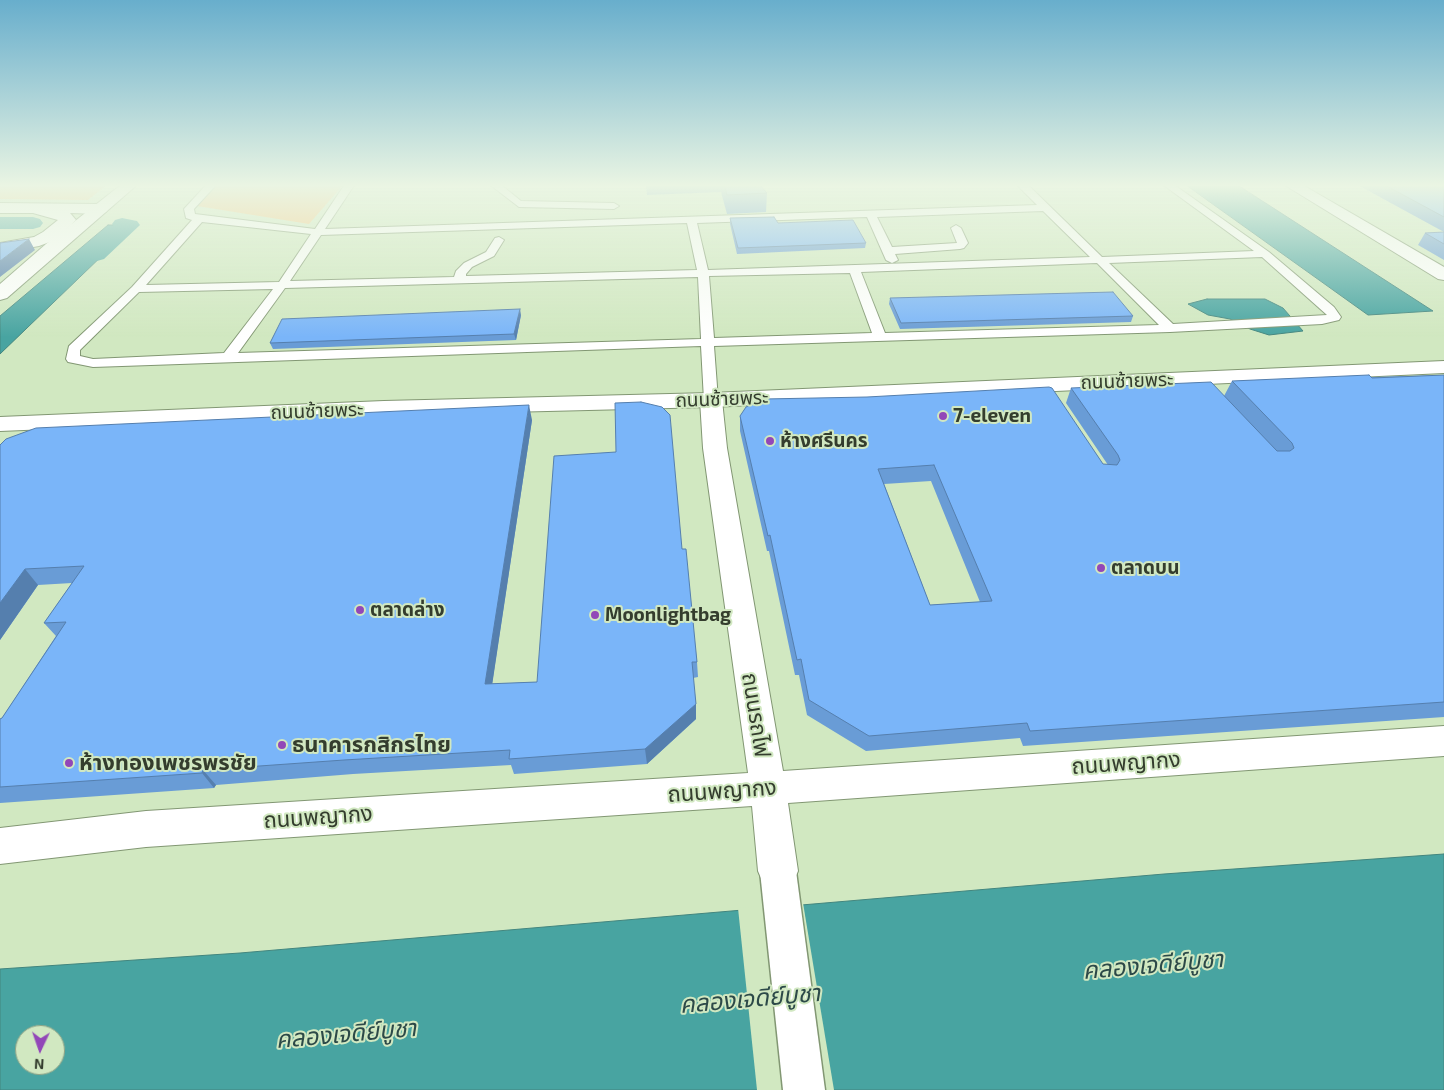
<!DOCTYPE html>
<html>
<head>
<meta charset="utf-8">
<style>
	body { margin:0 }
	#map { position:relative; width:1444px; height:1090px; overflow:hidden; background:#d1e8c1; font-family:"Exo 2",sans-serif }
	canvas { display:block }
	.north { position:absolute; left:15px; top:1025px; width:50px; height:50px; box-sizing:border-box; background:#d1e8c1; border:1px solid #92a486; border-radius:50%; rotate:183deg; font-size:14px; font-weight:700; line-height:20px; text-align:center; color:#343d2e }
	.north::after { content:''; display:block; margin:auto; width:18px; height:22px; background:#9247b8; clip-path:polygon(50% 0,100% 100%,50% 72%,0 100%) }
</style>
</head>
<body>
<div id="map">
<canvas width="1444" height="1090"></canvas>
<div class="north">N</div>
</div>
<script>
const context = document.querySelector('canvas').getContext('2d');
context.lineJoin = 'round';
function fill(path, color) {
  context.fillStyle = color;
  context.fill(path, 'evenodd');
}
function poly(rows) {
  const path = new Path2D();
  for (const r of rows) {
    path.moveTo(r[0], r[1]);
    for (let i = 2; i < r.length; i += 2) path.lineTo(r[i], r[i + 1]);
  }
  return path;
}
function stroke(path, color, width, dash) {
  context.strokeStyle = color;
  context.lineWidth = width;
  context.lineCap = dash ? 'butt' : 'round';
  context.setLineDash(dash || []);
  context.stroke(path);
}
function drawText(font, color, halo, rows, align = 'center') {
  context.font = font + ' "Exo 2","Noto Sans Thai",sans-serif';
  context.lineWidth = 4;
  context.setLineDash([]);
  context.textBaseline = 'middle';
  context.strokeStyle = halo;
  context.fillStyle = color;
  for (const [text, x, y, turn = 0] of rows) {
    context.save();
    context.translate(x, y);
    context.rotate((+turn || 0) * Math.PI / 180);
    context.textAlign = isNaN(turn) ? turn : align;
    if (halo) context.strokeText(text, 0, 0);
    context.fillText(text, 0, 0);
    context.restore();
  }
}
const green = poly([
	[0,184,108,184,88,200,0,199],
	[217,184,344,184,309,224,197,206]
]);
const water = poly([
	[1236,184,1433,311,1368,315,1186,185,1236,184],
	[108,225,134,225,0,354,0,316,108,225],
	[1207,299,1265,299,1283,308,1303,331,1269,335,1250,329,1230,319,1208,315,1188,304,1207,299],
	[1444,854,1444,1090,0,1090,0,969,240,953,1164,874,1444,854],
	[25,1035,55,1035,55,1065,25,1065,25,1035]
]);
const pier = poly([
	[803,903,834,1090,757,1090,738,908]
]);
const canal = poly([
	[0,217,33,217,40,219,43,223,40,227,33,229,0,229,0,217],
	[122,218,137,221,140,225,104,259,97,261,90,259,87,255,90,251,115,228,112,224,115,220,122,218]
]);
const service = poly([
	[207,184,217,184,194,209,195,214,315,229,345,184,355,184,325,229,1037,205,1016,184,1027,184,1102,257,1254,251,1162,184,1173,184,1269,252,1334,307,1341,317,1339,320,1322,324,1170,332,714,346,718,400,716,403,711,404,706,403,704,400,701,346,93,367,68,362,66,359,69,346,132,287,192,220,186,218,184,209,207,184],
	[1043,211,1090,257,708,270,697,223,867,217,886,260,892,263,898,260,895,254,960,249,964,248,968,243,961,228,956,225,951,228,957,243,892,247,877,217,1043,211],
	[202,222,311,234,279,282,146,285,202,222],
	[687,223,697,270,466,276,466,274,472,267,494,256,504,240,499,237,495,238,486,252,464,263,456,271,454,277,290,281,321,235,687,223],
	[1262,257,1327,315,1173,324,1109,263,1262,257],
	[1097,263,1159,325,885,333,861,272,1097,263],
	[850,273,872,333,714,338,709,276,850,273],
	[698,277,701,339,238,353,285,288,698,277],
	[273,289,224,353,93,359,80,356,80,350,139,292,273,289],
	[489,184,500,184,521,201,614,203,619,206,614,209,519,207,489,184]
]);
const pedestrian = poly([
	[778,854,791,859,796,871,825,1090,783,1090,760,871,765,859,778,854]
]);
const minor = poly([
	[0,203,100,204,106,206,108,209,106,212,100,214,70,213,76,220,55,240,39,246,0,253,0,243,34,237,43,232,58,220,33,213,0,213,0,203],
	[711,393,719,395,722,400,727,448,783,771,1444,726,1444,756,788,803,798,871,792,885,778,890,764,885,758,871,752,806,146,847,0,864,0,828,146,811,748,773,703,448,700,400,703,395,711,393]
]);
const tertiary = poly([
	[1444,361,1444,373,711,407,384,415,0,431,0,417,384,401,711,393,1444,361]
]);
const secondary = poly([
	[1283,184,1301,184,1444,267,1444,280,1438,279,1283,184]
]);
const primary = poly([
	[122,184,138,184,7,298,0,300,0,284,46,244,122,184]
]);
const wall = poly([
	[620,184,759,184,767,193,766,212,727,214,721,192,647,195,646,186],
	[1356,184,1444,184,1444,260,1418,245,1425,233,1444,232],
	[730,218,778,223,866,243,865,248,737,254,730,224],
	[890,298,1133,316,1131,322,900,329,889,304],
	[521,315,516,340,273,349,270,343],
	[1444,375,1444,717,1023,746,1020,738,866,751,807,715,799,675,795,675,769,551,767,551,740,431,740,416,1108,465,1066,403,1071,388,1224,396,1232,381],
	[931,481,980,602,930,605,884,484],
	[532,420,492,684,537,682,682,549,697,662,698,677,693,678,696,719,647,764,514,774,511,765,353,774,216,785,214,788,0,803,0,719,2,718,56,636,44,623,72,583,38,585,0,640,0,445]
]);
const shadedWall = poly([
	[29,239,35,250,0,277,0,261],
	[520,309,521,315,516,340,514,334],
	[529,405,532,420,490,699,485,684],
	[25,569,38,585,0,640,0,603],
	[696,704,696,719,647,764,645,749],
	[203,770,216,785,214,788,202,773]
]);
const building = poly([
	[724,184,759,184,767,193,727,195,724,184],
	[1383,184,1444,184,1444,217,1383,184],
	[774,217,778,223,853,220,866,243,738,248,730,218,774,217],
	[1444,232,1444,244,1425,233,1444,232],
	[29,239,0,261,0,243,29,239],
	[1113,292,1133,316,901,323,890,298,1113,292],
	[520,309,514,334,270,343,282,319,520,309],
	[1369,375,1372,378,1444,375,1444,702,1030,731,1027,723,869,736,809,700,801,659,797,660,770,535,768,536,740,416,746,407,764,399,867,397,1049,387,1052,388,1103,464,1117,465,1120,460,1118,455,1071,388,1211,382,1277,451,1290,451,1294,448,1292,443,1232,381,1369,375],
	[934,465,992,601,930,605,878,469,934,465],
	[641,402,662,407,670,415,682,549,686,549,697,662,692,662,696,704,645,749,509,759,510,750,344,760,203,770,202,773,0,787,0,719,2,718,66,622,44,623,84,566,25,569,0,603,0,445,6,439,36,428,529,405,485,684,537,682,554,456,616,452,615,403,641,402]
]);
const markers = [
	[943,416,5,"#9247b8"],
	[770,441,5,"#9247b8"],
	[1101,568,5,"#9247b8"],
	[360,610,5,"#9247b8"],
	[595,615,5,"#9247b8"],
	[282,745,5,"#9247b8"],
	[69,763,5,"#9247b8"]
];
const streetNames = [
	["ถนนซ้ายพระ",1127,381,-2],
	["ถนนซ้ายพระ",722,399,-2],
	["ถนนซ้ายพระ",317,411,-2]
];
const poiNames = [
	["7-eleven",953,416],
	["ห้างศรีนคร",780,441],
	["ตลาดบน",1111,568],
	["ตลาดล่าง",370,610],
	["Moonlightbag",605,615]
];
const nearStreetnames = [
	["ถนนรถไฟ",756,715,81],
	["ถนนพญากง",1126,763,-4],
	["ถนนพญากง",722,791,-4],
	["ถนนพญากง",318,817,-4]
];
const nearPoinames = [
	["ธนาคารกสิกรไทย",292,745],
	["ห้างทองเพชรพรชัย",79,763]
];
const nearWaternames = [
	["คลองเจดีย์บูชา",1153,965,-5],
	["คลองเจดีย์บูชา",750,999,-5],
	["คลองเจดีย์บูชา",346,1034,-5]
];
fill(green, '#fcc379');
fill(water, '#48a4a1');
stroke(water, '#42857e', 1);
fill(pier, '#d1e8c1');
fill(canal, '#48a4a1');
stroke(service, '#829773', 2);
stroke(pedestrian, '#829773', 3);
stroke(minor, '#829773', 2);
stroke(tertiary, '#829773', 2);
stroke(secondary, '#829773', 2);
stroke(primary, '#829773', 2);
fill(service, '#fff');
fill(pedestrian, '#fff');
fill(minor, '#fff');
fill(tertiary, '#fff');
fill(secondary, '#fff');
fill(primary, '#fff');
fill(wall, '#699cd6');
fill(shadedWall, '#557fae');
fill(building, '#7ab5f9');
stroke(building, '#557fae', 1);
const sky = context.createLinearGradient(0, 0, 0, 337);
sky.addColorStop(0, '#68aecc');
sky.addColorStop(0.55, '#eaf5e3');
sky.addColorStop(1, '#eaf5e300');
context.fillStyle = sky;
context.fillRect(0, 0, 1444, 337);
for (const [x, y, r, color] of markers) {
  const dot = new Path2D();
  dot.arc(x, y, r, 0, 2 * Math.PI);
  context.fillStyle = color;
  context.fill(dot);
  stroke(dot, '#d1e8c1', 2);
}
drawText('19px', '#343d2e', '#d1e8c1', streetNames);
drawText('bold 19px', '#343d2e', '#d1e8c1', poiNames, 'left');
drawText('22px', '#343d2e', '#d1e8c1', nearStreetnames);
drawText('bold 22px', '#343d2e', '#d1e8c1', nearPoinames, 'left');
drawText('italic 24px', '#2c4948', '#d1e8c1', nearWaternames);
</script>
</body>
</html>
